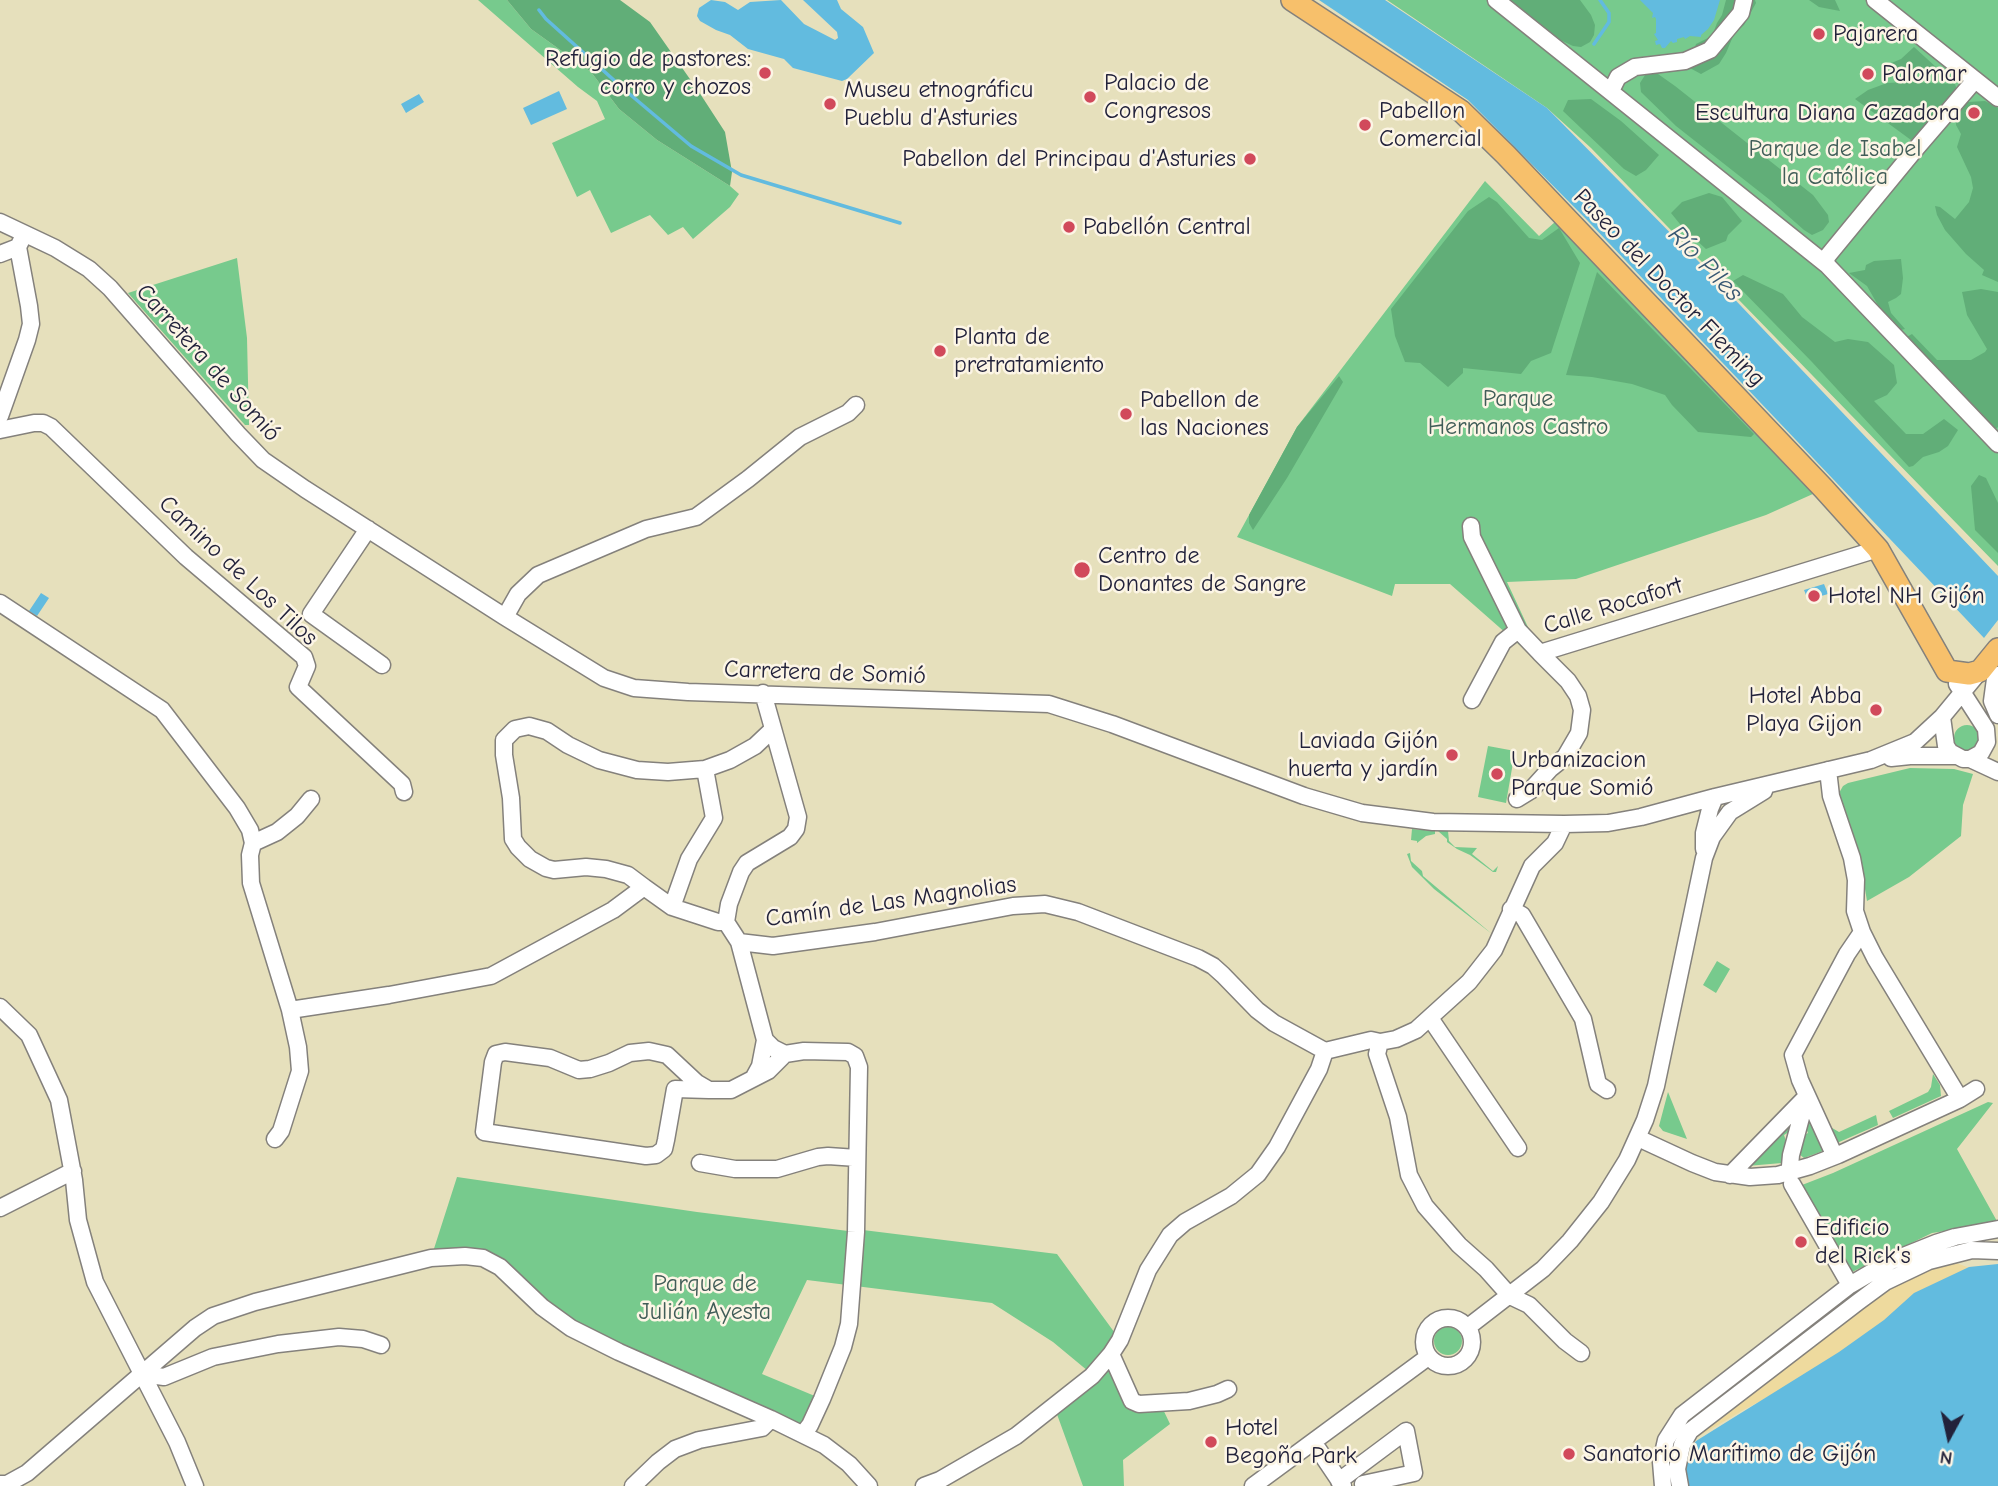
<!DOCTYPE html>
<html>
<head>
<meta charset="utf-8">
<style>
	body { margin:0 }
	#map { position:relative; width:1998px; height:1486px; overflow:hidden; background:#e6e0bc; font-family:"Comic Neue",sans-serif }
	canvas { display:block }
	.north { position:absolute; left:1914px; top:1402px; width:70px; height:70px; -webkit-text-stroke:5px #fcf5e5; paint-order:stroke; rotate:188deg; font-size:19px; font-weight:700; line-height:28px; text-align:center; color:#22223b }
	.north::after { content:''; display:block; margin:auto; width:24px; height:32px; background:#22223b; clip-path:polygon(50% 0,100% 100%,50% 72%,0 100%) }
</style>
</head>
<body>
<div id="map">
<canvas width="1998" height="1486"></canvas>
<div class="north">N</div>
</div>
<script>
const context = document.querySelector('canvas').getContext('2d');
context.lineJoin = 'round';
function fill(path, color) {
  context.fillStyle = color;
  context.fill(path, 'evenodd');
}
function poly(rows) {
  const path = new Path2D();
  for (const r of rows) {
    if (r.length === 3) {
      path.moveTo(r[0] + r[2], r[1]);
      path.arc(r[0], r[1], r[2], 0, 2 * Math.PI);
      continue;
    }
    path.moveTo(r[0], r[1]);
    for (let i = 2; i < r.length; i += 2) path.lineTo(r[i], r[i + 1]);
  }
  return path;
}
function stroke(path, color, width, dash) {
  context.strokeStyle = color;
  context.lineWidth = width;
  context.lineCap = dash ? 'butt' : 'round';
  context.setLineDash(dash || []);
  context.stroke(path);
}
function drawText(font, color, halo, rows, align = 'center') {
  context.font = font + ' "Comic Neue",sans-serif';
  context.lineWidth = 5;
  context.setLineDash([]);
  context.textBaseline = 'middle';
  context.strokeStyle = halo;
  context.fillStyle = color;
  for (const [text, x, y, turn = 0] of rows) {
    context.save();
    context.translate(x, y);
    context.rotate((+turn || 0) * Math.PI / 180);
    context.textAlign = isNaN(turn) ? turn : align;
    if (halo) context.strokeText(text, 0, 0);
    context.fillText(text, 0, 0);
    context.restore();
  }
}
const green = poly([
	[478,0,507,0,531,29,591,72,619,109,657,140,730,186,739,194,730,207,693,239,683,227,668,235,650,215,611,233,590,190,577,197,552,143,605,119,597,101,578,87],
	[1387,0,1998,0,1998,566,1591,148,1547,108],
	[1485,181,1539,236,1563,215,1824,489,1766,515,1576,579,1507,582,1540,653,1532,656,1450,584,1395,584,1392,596,1237,537,1297,427],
	[237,258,247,338,249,425,245,425,128,293],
	[1967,738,13],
	[1488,746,1515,751,1506,803,1478,797],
	[1910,768,1954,769,1973,774,1963,805,1961,836,1909,877,1867,901,1860,859,1848,821,1839,804,1839,793,1843,786,1848,783],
	[1412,829,1435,831,1435,834,1426,836,1417,843,1417,841,1411,840],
	[1438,831,1448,831,1449,841,1455,847,1477,848,1472,854,1493,871,1498,866,1496,872,1493,872,1470,855,1457,849,1447,842,1447,839],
	[1410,853,1411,861,1422,871,1423,876,1492,934,1434,889,1412,867,1407,854],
	[1717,961,1730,969,1716,993,1703,985],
	[1933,1074,1940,1085,1941,1096,1893,1118,1889,1111,1928,1092,1931,1087],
	[1668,1092,1687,1139,1663,1131,1659,1126],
	[1988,1102,1993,1103,1957,1149,1998,1223,1932,1233,1850,1273,1804,1196,1802,1185,1833,1173],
	[1876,1115,1878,1125,1837,1143,1827,1125,1839,1132],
	[1808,1116,1826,1148,1823,1151,1804,1158,1799,1154,1802,1136,1808,1133,1805,1126],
	[1793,1122,1789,1132,1784,1135,1786,1141,1782,1163,1747,1166,1771,1136],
	[457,1177,697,1212,856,1232,863,1230,1057,1254,1120,1340,1111,1355,1132,1401,1160,1403,1170,1424,1123,1460,1124,1486,1083,1486,1054,1406,1088,1371,1053,1342,992,1303,807,1280,762,1374,822,1399,803,1434,571,1328,500,1267,431,1258],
	[1448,1341,14]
]);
const forest = poly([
	[507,0,620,0,650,22,699,92,725,132,732,172,730,186,657,140,619,109,591,72,531,29],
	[1510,0,1580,0,1591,15,1595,25,1594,35,1590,42,1581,47,1573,46,1554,37],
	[1726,0,1755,0,1756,3,1744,25,1734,34,1726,53,1719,64,1701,74,1688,67,1696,44,1712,36,1717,23,1722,15],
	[1809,0,1835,0,1840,11,1819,7],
	[1914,47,1937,68,1937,72,1929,74,1910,71,1899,72,1889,64,1901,59],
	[1647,72,1658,74,1675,86,1813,195,1828,215,1829,222,1823,230,1812,235,1804,230,1770,200,1676,126,1641,92,1640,83],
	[1906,82,1955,84,1956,87,1955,93,1934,119,1911,140,1855,99,1868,90,1887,83],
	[1591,99,1621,121,1659,155,1646,170,1636,176,1624,169,1563,111,1568,100],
	[1985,101,1998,108,1998,282,1982,275,1984,270,1966,254,1945,230,1937,215,1935,206,1940,207,1955,219,1969,202,1973,188,1971,177,1957,147,1961,134,1956,125,1956,112,1968,102],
	[1709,193,1722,197,1742,221,1728,235,1726,241,1706,249,1684,229,1671,213,1682,202],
	[1489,197,1497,202,1529,238,1542,240,1559,228,1580,263,1551,353,1531,361,1521,374,1463,368,1463,373,1448,387,1420,363,1405,362,1395,336,1391,309,1468,211],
	[1901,259,1903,278,1901,294,1896,298,1888,302,1891,313,1905,329,1901,330,1879,307,1867,286,1849,273,1865,270,1866,265,1874,261],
	[1597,272,1754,434,1751,437,1698,432,1672,405,1665,395,1632,384,1592,377,1566,375],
	[1743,275,1783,294,1802,317,1835,342,1848,339,1868,342,1894,365,1897,383,1887,395,1874,401,1906,434,1923,434,1944,419,1958,430,1948,446,1939,452,1923,457,1913,466,1909,467,1812,362,1733,281],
	[1981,289,1998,292,1998,427,1991,433,1905,338,1912,334,1937,360,1971,360,1985,352,1987,349,1967,315,1962,292],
	[1339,376,1343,382,1287,478,1253,530,1249,523,1249,515,1297,427],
	[1979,475,1986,478,1998,503,1998,553,1975,530,1971,486]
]);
const sand = poly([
	[1956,1263,1973,1269,1813,1374,1745,1409,1696,1438,1695,1436,1890,1287,1935,1264]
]);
const water = poly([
	[711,0,725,2,738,10,750,2,781,0,804,24,835,40,838,38,837,32,803,0,837,0,841,9,863,27,874,53,847,79,842,81,793,68,784,59,748,49,730,35,716,30,700,21,697,16,699,8],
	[1319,0,1385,0,1547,108,1702,265,1998,576,1998,620,1984,638,1587,220,1468,100],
	[1640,0,1720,0,1714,20,1708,29,1701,35,1701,37,1690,36,1685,39,1684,37,1677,39,1677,42,1673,43,1671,41,1665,48,1662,48,1660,44,1656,45,1655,41,1658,40,1654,34,1656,33,1656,19,1655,17,1652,18,1653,13],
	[559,91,567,109,531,125,523,108],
	[419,94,424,102,406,113,401,104],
	[1824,584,1828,594,1808,600,1804,590],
	[41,593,49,598,37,616,29,611],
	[1998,1264,1998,1486,1689,1486,1684,1469,1688,1453,1696,1441,1839,1352,1884,1320,1914,1293,1969,1267]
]);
const stream = poly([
	[539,10,546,19,626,91,691,146,741,175,900,223],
	[1594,44,1609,22,1609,13,1600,0]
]);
const minor = poly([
	[1496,0,1827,265,1998,444],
	[1875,0,1998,98],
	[1611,91,1618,77,1635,67,1685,61,1710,50,1741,13,1744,0],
	[0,222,55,248,89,269,110,288,238,434,263,460,305,489,505,617,604,678,634,688,688,692,1049,704,1112,724,1304,796,1362,813,1433,822,1564,824,1608,823,1641,817,1715,797,1871,760,1915,742,1942,717,1980,671],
	[0,254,18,247],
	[1827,265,1826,258,1914,151,1975,80],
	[0,416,27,340,31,324,29,306,18,247,24,235],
	[0,430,34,423,43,423,51,427,186,557,304,657,307,666,298,687,402,784,404,792],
	[1471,526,1472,537,1518,630,1540,653],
	[368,529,311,614,382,665],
	[0,603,162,710,237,808,250,830,253,843,250,855,251,883,290,1010,298,1047,300,1071,281,1131,275,1139],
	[505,617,518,594,538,575,646,529,696,517,748,479,800,437,848,413,856,405],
	[1998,675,1995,679,1992,701,1998,715],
	[1472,700,1503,642,1518,630],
	[1942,717,1946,746,1950,752,1963,759,1970,759,1981,753,1987,742,1986,729,1957,684],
	[1891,758,1910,756,1956,756],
	[1970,759,1998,772],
	[705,769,730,760,755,746,773,729],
	[1517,799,1530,791,1550,769,1565,757,1579,733,1582,710,1578,696,1568,681,1540,653,1878,549],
	[253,843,277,832,297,816,311,799],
	[1704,849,1704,833,1710,809,1715,797],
	[644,887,628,875,606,869,586,867,554,870,546,868,530,859,518,847,513,839,511,798,504,755,504,740,515,729,529,726,547,731,568,745,599,760,637,770,668,772,705,769,714,818,689,859,672,907],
	[1511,909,1522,915,1583,1019,1598,1084,1607,1090],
	[726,922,729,904,741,872,747,863,790,837,796,829,798,817,763,693],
	[739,942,765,1040,773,1048,785,1054,804,1051,848,1052,855,1056,859,1067,856,1232,849,1324,843,1347,822,1399,810,1425,803,1434],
	[0,1007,29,1035,59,1100,74,1180,78,1220,95,1282,177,1442,195,1486],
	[290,1010,389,995,491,976,613,910,644,887,672,907,718,922,726,922,739,942,773,946,875,932,1013,906,1045,904,1078,912,1198,958,1213,966,1223,975,1257,1010,1274,1023,1325,1051,1371,1040,1380,1042,1396,1039,1416,1030,1469,982,1494,950,1532,866,1555,843,1564,824],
	[1430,1018,1518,1148],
	[1380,1042,1377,1054,1398,1117,1409,1175,1425,1206,1459,1245,1486,1269,1510,1296,1529,1305,1565,1341,1581,1353],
	[754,1077,760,1066,765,1040],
	[709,1090,697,1083,667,1055,649,1051,630,1053,609,1063,590,1069,579,1070,550,1058,505,1052,496,1054,493,1062,484,1132,646,1156,656,1155,664,1149,666,1140,675,1089,709,1090,731,1090,768,1071,785,1054],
	[1960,1099,1976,1089],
	[1638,1138,1692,1163,1715,1172,1750,1177,1778,1175,1810,1166,1838,1155,1960,1099,1875,958,1862,932,1855,911,1856,880,1852,858,1831,796,1828,770],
	[1832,1150,1800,1080,1793,1055,1847,954,1862,932],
	[700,1163,735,1169,777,1169,818,1157,828,1156,857,1158],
	[1790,1166,1791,1155,1806,1099],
	[1730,1175,1807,1096],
	[1792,1184,1850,1285],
	[0,1208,73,1171],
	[1448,1342,24],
	[1468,1327,1543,1269,1570,1241,1601,1202,1627,1160,1645,1120,1656,1086,1704,858,1712,837,1730,812,1764,791],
	[1111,1354,1132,1401,1139,1404,1189,1401,1217,1394,1228,1389],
	[142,1374,164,1377,213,1357,278,1344,339,1337,363,1339,381,1345],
	[1318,1449,1343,1486],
	[1339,1481,1406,1431,1414,1473,1363,1484],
	[0,1484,7,1484,27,1473,195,1328,213,1316,255,1302,431,1258,465,1256,483,1258,500,1267,542,1307,571,1328,619,1352,771,1419,824,1445,849,1464,869,1486],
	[633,1486,658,1462,675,1449,699,1440,762,1428,771,1419],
	[924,1486,940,1480,1016,1436,1092,1376,1111,1354,1120,1340,1148,1270,1170,1235,1185,1222,1231,1196,1258,1174,1277,1147,1319,1069,1325,1051],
	[1253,1486,1428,1357],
	[1663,1486,1661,1462,1666,1440,1682,1415,1850,1285,1891,1261,1936,1243,1955,1237,1998,1229],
	[1680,1486,1677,1469,1682,1445,1690,1431,1858,1302,1885,1282,1929,1261,1972,1250,1998,1251]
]);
const major = poly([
	[1292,0,1461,111,1506,155,1824,489,1878,549,1947,671,1969,674,1980,671,1998,649]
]);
const markers = [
	[1819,34,7,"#d1495b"],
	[765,73,7,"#d1495b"],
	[1868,74,7,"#d1495b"],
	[1090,97,7,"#d1495b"],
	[830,104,7,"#d1495b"],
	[1974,113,7,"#d1495b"],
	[1365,125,7,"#d1495b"],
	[1250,159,7,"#d1495b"],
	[1069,227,7,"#d1495b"],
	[940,351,7,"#d1495b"],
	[1126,414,7,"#d1495b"],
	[1082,570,9,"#d1495b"],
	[1814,596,7,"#d1495b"],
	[1876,710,7,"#d1495b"],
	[1452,755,7,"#d1495b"],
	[1497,774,7,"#d1495b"],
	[1801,1242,7,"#d1495b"],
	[1211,1442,7,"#d1495b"],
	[1569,1454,7,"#d1495b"]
];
const poiNames = [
	["Pajarera",1833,34],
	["Refugio de pastores:",751,59,"right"],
	["corro y chozos",751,87,"right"],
	["Palomar",1882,74],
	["Palacio de",1104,83],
	["Congresos",1104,111],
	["Museu etnográficu",844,90],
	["Pueblu d'Asturies",844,118],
	["Pabellon",1379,111],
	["Comercial",1379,139],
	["Escultura Diana Cazadora",1960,113,"right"],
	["Pabellon del Principau d'Asturies",1236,159,"right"],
	["Pabellón Central",1083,227],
	["Planta de",954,337],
	["pretratamiento",954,365],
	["Pabellon de",1140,400],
	["las Naciones",1140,428],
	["Centro de",1098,556],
	["Donantes de Sangre",1098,584],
	["Hotel NH Gijón",1828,596],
	["Hotel Abba",1862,696,"right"],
	["Playa Gijon",1862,724,"right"],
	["Laviada Gijón",1438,741,"right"],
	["huerta y jardín",1438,769,"right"],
	["Urbanizacion",1511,760],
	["Parque Somió",1511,788],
	["Edificio",1815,1228],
	["del Rick's",1815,1256],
	["Hotel",1225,1428],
	["Begoña Park",1225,1456],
	["Sanatorio Marítimo de Gijón",1583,1454]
];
const parkNames = [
	["Parque de Isabel",1835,149],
	["la Católica",1835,177],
	["Parque",1518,399],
	["Hermanos Castro",1518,427],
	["Parque de",705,1284],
	["Julián Ayesta",705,1312]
];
const streetNames = [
	["Paseo del Doctor Fleming",1669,288,46],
	["Carretera de Somió",208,363,48],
	["Camino de Los Tilos",238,571,43],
	["Calle Rocafort",1613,606,-17],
	["Carretera de Somió",825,673,2],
	["Camín de Las Magnolias",891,902,-8]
];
const waterNames = [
	["Río Piles",1705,264,46]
];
fill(green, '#77ca8d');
fill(forest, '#61ae78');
fill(sand, '#eeda9e');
fill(water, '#62bbdf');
stroke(stream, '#62bbdf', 3.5);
stroke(minor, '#84817c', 19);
stroke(major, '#84817c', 24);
stroke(minor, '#fff', 16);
stroke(major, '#f7c06b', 21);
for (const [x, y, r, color] of markers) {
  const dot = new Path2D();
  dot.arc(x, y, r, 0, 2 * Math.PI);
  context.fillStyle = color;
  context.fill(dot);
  stroke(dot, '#fcf5e5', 2.5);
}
drawText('24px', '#22223b', '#fcf5e5', poiNames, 'left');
drawText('24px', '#405d58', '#fcf5e5', parkNames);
drawText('24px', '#22223b', '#fcf5e5', streetNames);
drawText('italic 26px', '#385874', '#fcf5e5', waterNames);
</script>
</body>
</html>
